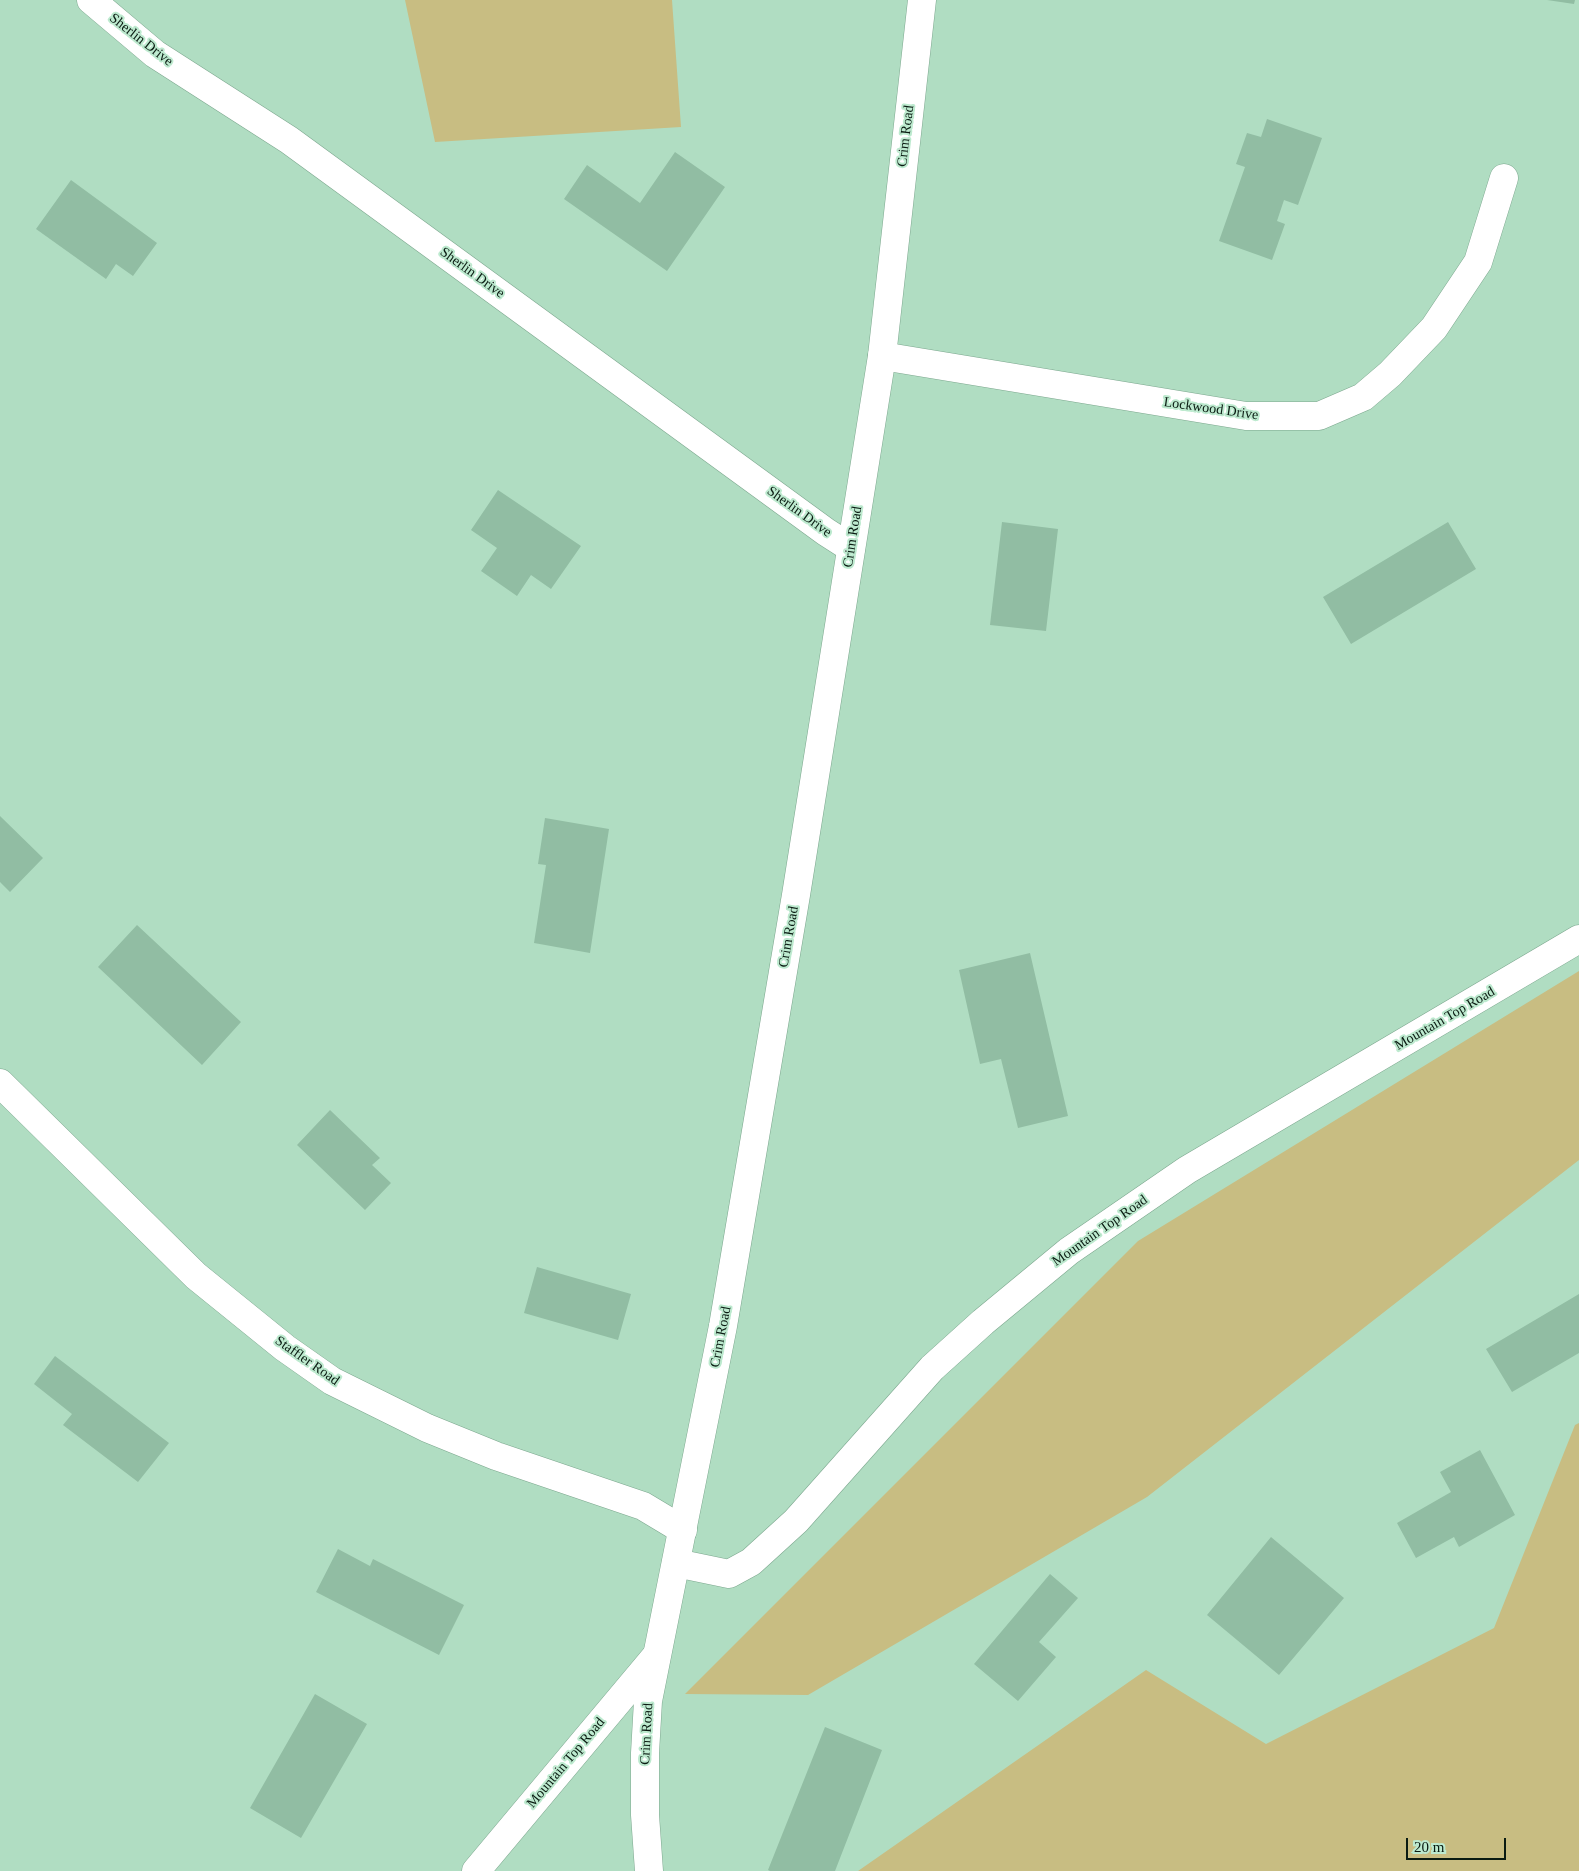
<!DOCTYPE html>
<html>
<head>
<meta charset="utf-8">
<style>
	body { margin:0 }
	#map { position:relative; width:1579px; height:1871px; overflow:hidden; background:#b0ddc2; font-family:Georgia,serif }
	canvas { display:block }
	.scale { position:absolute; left:1406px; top:1838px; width:100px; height:22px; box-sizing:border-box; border:2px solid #0a1b12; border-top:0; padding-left:6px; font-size:15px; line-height:18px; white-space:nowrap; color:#0a1b12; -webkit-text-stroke:4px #bdeacf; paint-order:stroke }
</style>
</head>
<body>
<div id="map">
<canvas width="1579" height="1871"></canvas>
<div class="scale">20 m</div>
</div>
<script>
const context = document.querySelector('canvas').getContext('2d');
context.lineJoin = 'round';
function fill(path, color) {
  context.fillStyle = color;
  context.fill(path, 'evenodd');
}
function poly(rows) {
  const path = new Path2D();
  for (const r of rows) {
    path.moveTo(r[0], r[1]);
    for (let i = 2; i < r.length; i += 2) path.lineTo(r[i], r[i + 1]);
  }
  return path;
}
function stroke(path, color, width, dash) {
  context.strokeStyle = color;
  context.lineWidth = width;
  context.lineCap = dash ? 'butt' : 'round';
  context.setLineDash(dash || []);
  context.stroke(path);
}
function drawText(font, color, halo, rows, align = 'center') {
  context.font = font + ' Georgia,serif';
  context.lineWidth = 4;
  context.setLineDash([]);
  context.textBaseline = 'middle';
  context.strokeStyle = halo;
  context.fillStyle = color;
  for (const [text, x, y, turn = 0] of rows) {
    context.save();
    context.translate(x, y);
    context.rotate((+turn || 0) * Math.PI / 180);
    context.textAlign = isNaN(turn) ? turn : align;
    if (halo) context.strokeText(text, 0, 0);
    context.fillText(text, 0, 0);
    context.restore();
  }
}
const green = poly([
	[405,0,672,0,681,127,435,142],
	[1579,971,1579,1160,1147,1497,808,1695,685,1694,1138,1241],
	[1579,1423,1579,1871,858,1871,1146,1670,1266,1744,1494,1628,1575,1425]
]);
const building = poly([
	[1547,0,1575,0,1574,4],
	[1267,119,1322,138,1298,205,1284,200,1277,221,1285,224,1272,260,1219,241,1245,167,1236,164,1247,133,1261,137],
	[675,152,725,187,667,271,564,199,587,165,640,203],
	[71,180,157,243,133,276,116,264,106,279,36,229],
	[498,490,581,546,551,589,531,575,517,596,481,571,497,548,471,530],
	[1002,522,1058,529,1046,631,990,625],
	[1448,522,1476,569,1351,644,1323,597],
	[0,816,43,858,10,892,0,882],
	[545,818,609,829,590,953,534,943,546,865,538,864],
	[137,925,241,1022,202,1065,98,967],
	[1030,953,1068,1116,1018,1128,1001,1059,980,1064,959,970],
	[330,1110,380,1158,372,1165,391,1183,365,1210,297,1145],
	[537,1267,631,1294,618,1340,524,1313],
	[1579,1294,1579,1353,1512,1392,1486,1349],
	[55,1356,169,1443,138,1482,63,1425,72,1414,34,1384],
	[1480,1450,1515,1515,1459,1547,1454,1537,1416,1558,1397,1523,1451,1492,1440,1472],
	[1271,1537,1344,1598,1279,1675,1207,1615],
	[338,1549,370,1566,373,1559,464,1605,439,1655,316,1592],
	[1050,1574,1078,1598,1039,1642,1056,1657,1018,1701,974,1664],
	[315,1694,367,1724,301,1838,250,1808],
	[825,1727,882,1750,835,1871,770,1871,768,1870]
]);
const minor = poly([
	[91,0,155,54,289,140,826,532,851,548],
	[882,356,1246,416,1319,416,1363,397,1390,374,1434,328,1478,262,1504,178],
	[0,1083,196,1276,285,1348,332,1381,427,1428,496,1456,643,1506,683,1530],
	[676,1563,729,1574,751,1562,796,1521,932,1368,983,1322,1069,1251,1187,1170,1579,939],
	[476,1871,656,1656]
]);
const tertiary = poly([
	[649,1871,645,1815,645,1753,648,1701,723,1326,796,895,882,356,922,0]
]);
const streetNames = [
	["Sherlin Drive",141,40,38],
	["Crim Road",906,136,-83],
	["Sherlin Drive",472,273,36],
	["Lockwood Drive",1211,409,8],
	["Sherlin Drive",799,512,36],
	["Crim Road",853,537,-81],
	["Crim Road",789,937,-80],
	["Mountain Top Road",1445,1019,-30],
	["Mountain Top Road",1100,1231,-35],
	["Crim Road",721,1337,-79],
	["Staffler Road",307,1361,35],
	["Crim Road",647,1734,-87],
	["Mountain Top Road",566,1763,-50]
];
fill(green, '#c8bd82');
fill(building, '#91bda3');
stroke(minor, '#7ca78e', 29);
stroke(tertiary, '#7ca78e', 29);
stroke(minor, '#fff', 28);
stroke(tertiary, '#fff', 28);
drawText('14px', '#0a1b12', '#bdeacf', streetNames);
</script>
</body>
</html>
